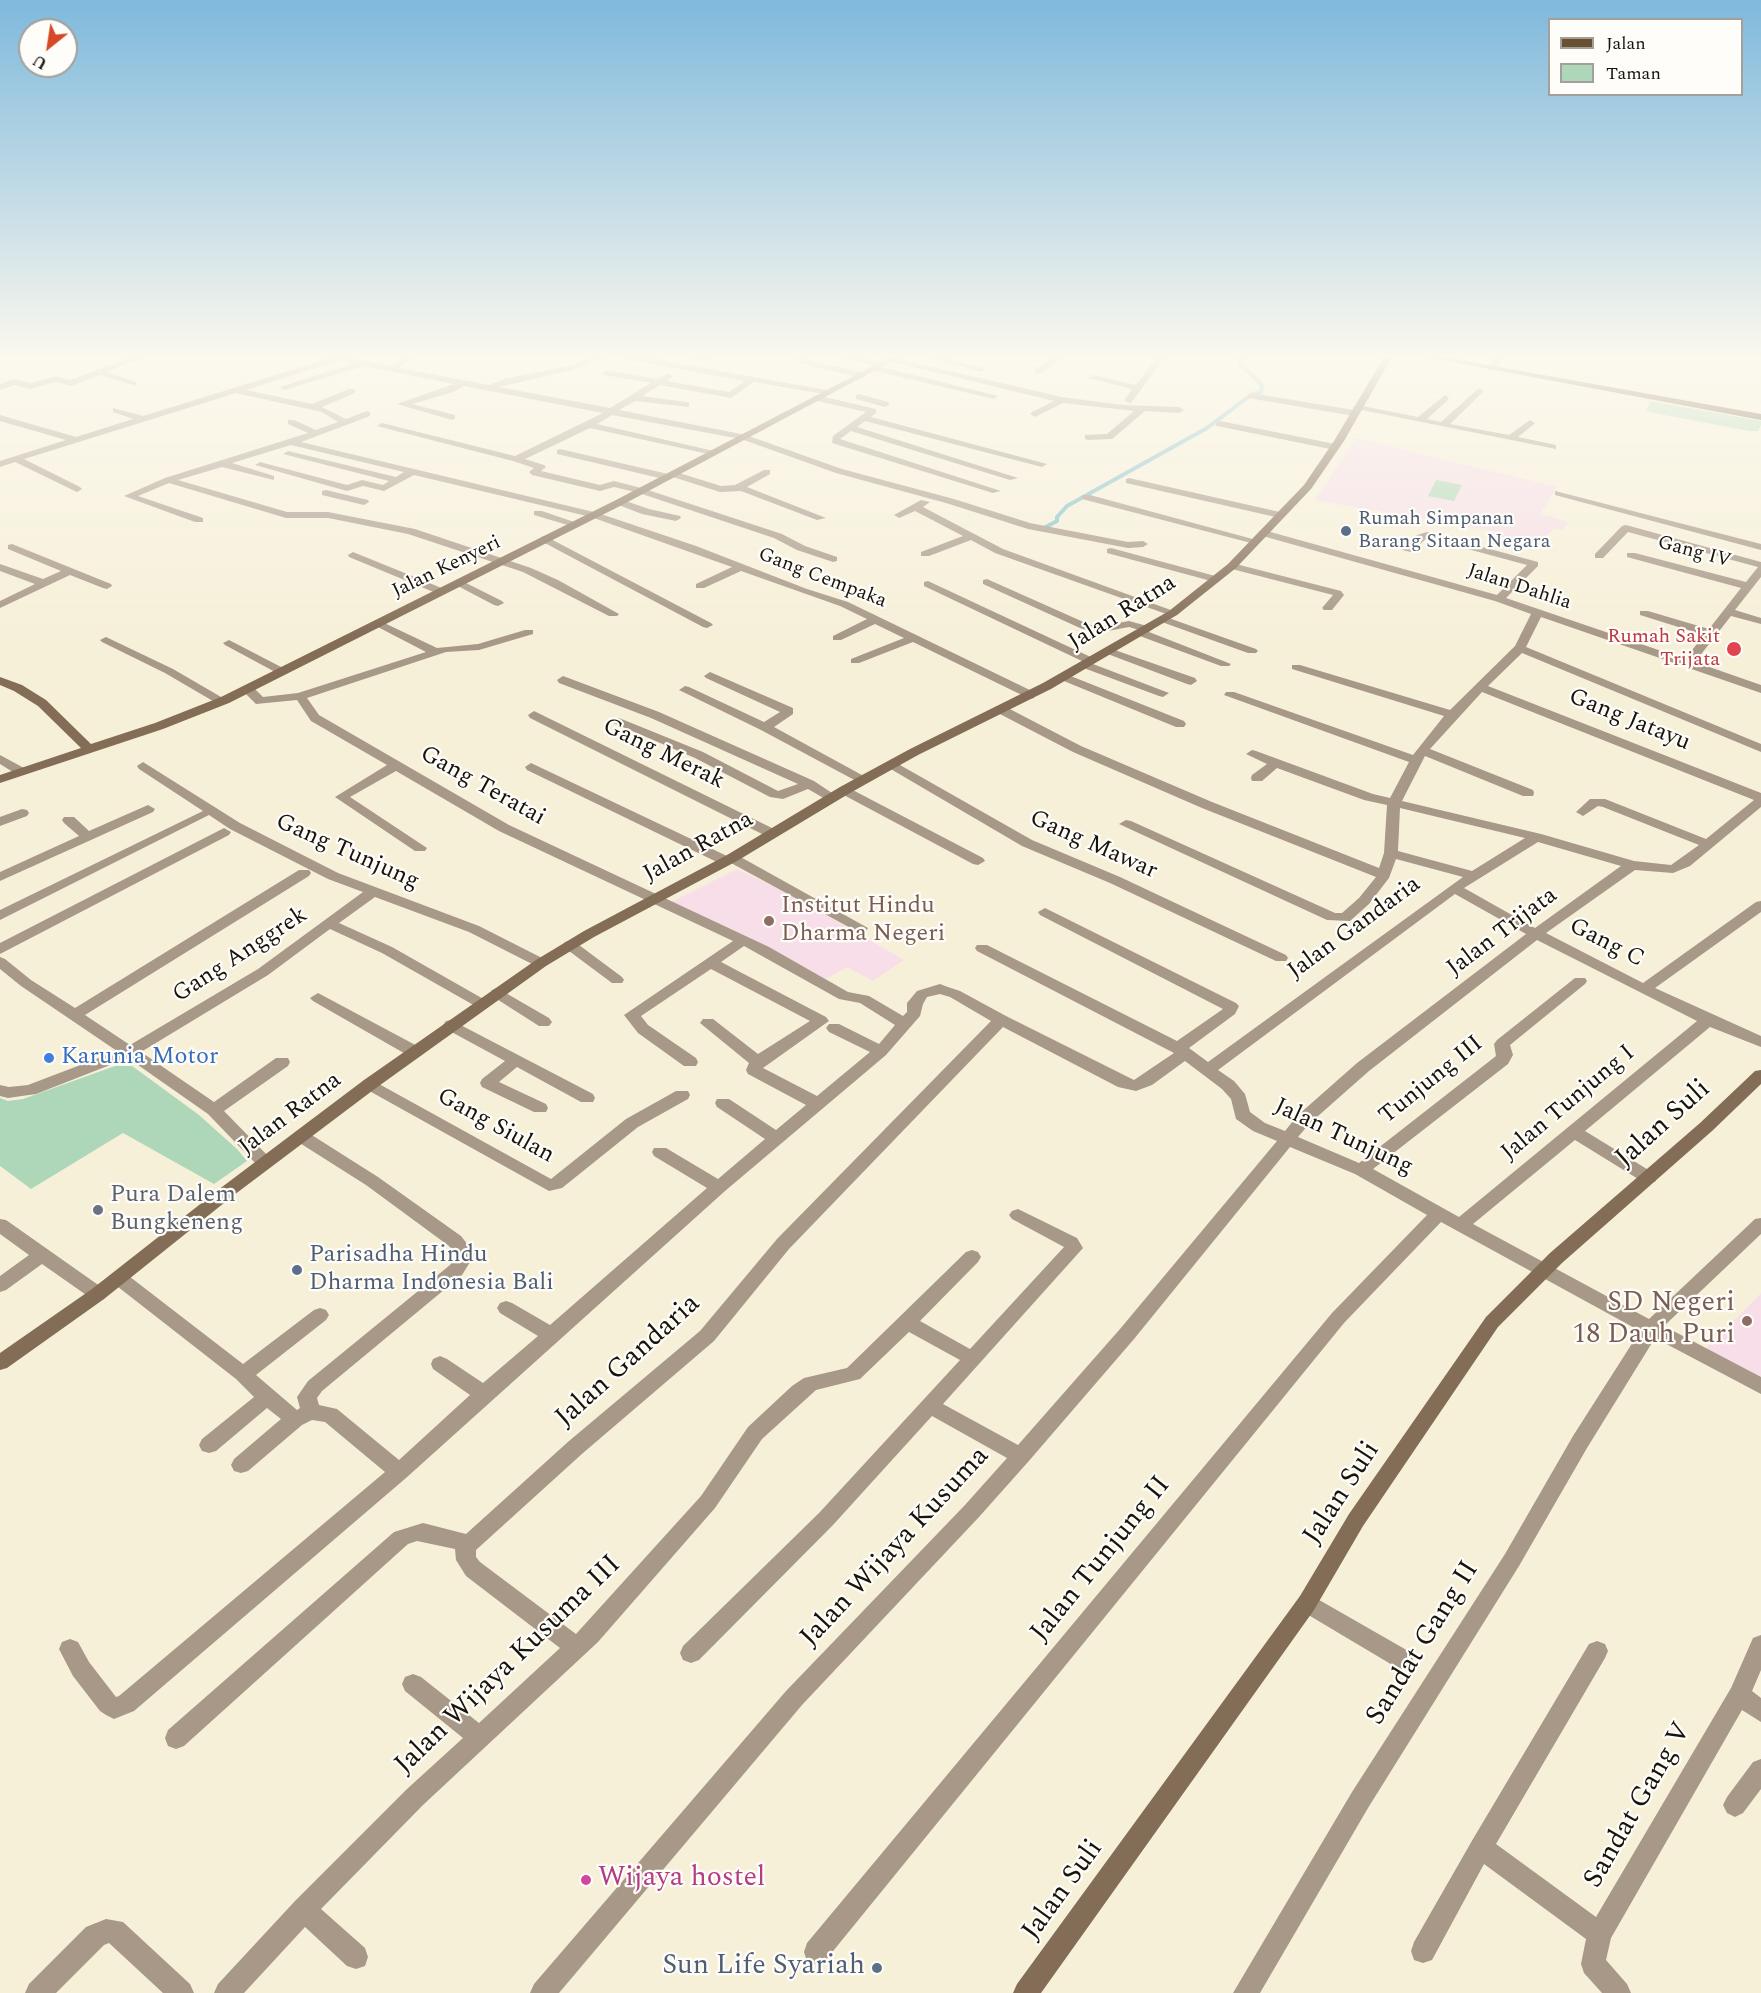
<!DOCTYPE html>
<html>
<head>
<meta charset="utf-8">
<style>
	body { margin:0 }
	#map { position:relative; width:1761px; height:1993px; overflow:hidden; background:#f7f0d9; font-family:Spectral,serif }
	canvas { display:block }
	.legend { position:absolute; left:1548px; top:18px; width:195px; height:78px; box-sizing:border-box; background:#fffdf9; border:2px solid #a2a09a; margin:0; padding:8px 10px; list-style:none; font-size:18px; color:#16140c }
	.legend li { display:flex; align-items:center; gap:12px; height:30px }
	.legend b { width:30px; border:2px solid #a2a09a }
	.north { position:absolute; left:18px; top:18px; width:60px; height:60px; box-sizing:border-box; background:#fffdf9; border:2px solid #a2a09a; border-radius:50%; rotate:210deg; font-size:16px; font-weight:700; line-height:24px; text-align:center; color:#16140c }
	.north::after { content:''; display:block; margin:auto; width:21px; height:27px; background:#d44a29; clip-path:polygon(50% 0,100% 100%,50% 72%,0 100%) }
</style>
</head>
<body>
<div id="map">
<canvas width="1761" height="1993"></canvas>
<ul class="legend">
<li><b style="height:8px;background:#6a5033"></b>Jalan</li>
<li><b style="height:16px;background:#aed7b9"></b>Taman</li>
</ul>
<div class="north">U</div>
</div>
<script>
const context = document.querySelector('canvas').getContext('2d');
context.lineJoin = 'round';
function fill(path, color) {
  context.fillStyle = color;
  context.fill(path, 'evenodd');
}
function poly(rows) {
  const path = new Path2D();
  for (const r of rows) {
    path.moveTo(r[0], r[1]);
    for (let i = 2; i < r.length; i += 2) path.lineTo(r[i], r[i + 1]);
  }
  return path;
}
function stroke(path, color, width, dash) {
  context.strokeStyle = color;
  context.lineWidth = width;
  context.lineCap = dash ? 'butt' : 'round';
  context.setLineDash(dash || []);
  context.stroke(path);
}
function drawText(font, color, halo, rows, align = 'center') {
  context.font = font + ' Spectral,serif';
  context.lineWidth = 4.5;
  context.setLineDash([]);
  context.textBaseline = 'middle';
  context.strokeStyle = halo;
  context.fillStyle = color;
  for (const [text, x, y, turn = 0] of rows) {
    context.save();
    context.translate(x, y);
    context.rotate((+turn || 0) * Math.PI / 180);
    context.textAlign = isNaN(turn) ? turn : align;
    if (halo) context.strokeText(text, 0, 0);
    context.fillText(text, 0, 0);
    context.restore();
  }
}
const education = poly([
	[1356,438,1557,487,1540,514,1569,522,1561,530,1554,529,1531,550,1490,538,1493,531,1315,500],
	[737,869,786,892,904,960,873,981,847,967,823,981,667,904],
	[1761,1293,1761,1380,1706,1349]
]);
const green = poly([
	[1651,401,1761,421,1761,425,1758,431,1750,431,1653,413,1646,410],
	[1436,480,1462,485,1454,501,1428,496],
	[115,1066,132,1066,139,1071,199,1115,237,1149,247,1161,214,1184,123,1133,31,1189,0,1166,0,1098,8,1101,23,1099]
]);
const stream = poly([
	[1042,529,1057,521,1057,517,1067,506,1207,428,1251,395,1261,392,1262,385,1239,363,1241,357]
]);
const street = poly([
	[132,357,143,357,107,372,136,382,136,386,100,375,71,386,56,382,30,389,14,385,0,390,0,384,13,379,30,383,56,376,70,380,132,357],
	[325,357,342,357,391,366,404,357,413,357,400,368,489,385,504,379,571,365,594,357,605,357,576,369,499,387,610,408,651,383,603,375,602,373,606,370,657,379,669,373,673,376,667,381,729,392,745,381,630,360,626,357,643,357,826,390,829,391,829,395,754,382,731,398,660,385,642,396,686,402,689,403,689,407,635,401,619,410,746,435,842,469,954,499,1030,523,1128,542,1143,541,1148,544,1143,547,1128,548,1028,529,946,503,836,473,741,439,612,415,597,424,718,452,713,455,590,428,525,459,544,465,546,467,541,471,600,485,614,481,645,489,782,534,805,546,837,557,837,561,833,562,797,550,774,538,639,493,614,487,600,491,532,475,529,472,534,468,513,461,377,426,382,423,515,456,603,413,464,386,453,392,412,404,455,415,455,419,452,420,397,404,454,384,364,366,284,390,280,387,352,364,338,361,246,390,312,404,349,389,355,389,355,393,322,407,346,419,367,411,370,412,370,416,301,442,598,513,696,546,807,589,848,602,1034,692,1034,698,1030,699,913,642,859,663,851,663,851,659,904,638,875,624,841,640,833,640,833,636,867,619,840,606,741,571,704,588,696,588,696,584,732,567,591,517,414,475,384,491,363,486,347,491,255,465,260,462,347,485,362,480,383,485,389,481,283,454,288,451,396,477,404,472,291,445,232,463,274,476,274,480,222,467,178,480,287,512,328,512,415,529,531,568,558,580,619,614,617,616,609,616,523,572,408,534,328,518,286,518,169,483,138,496,203,518,203,522,195,522,124,496,165,478,308,433,288,424,288,420,294,420,316,430,338,422,322,412,236,393,24,459,80,487,82,489,77,492,15,462,0,467,0,461,66,440,0,421,0,415,76,437,133,419,113,412,113,408,143,416,327,359,325,357],
	[694,357,707,357,708,358,704,361,694,357],
	[840,357,854,357,880,362,884,365,882,367,998,396,994,399,875,371,871,368,873,366,840,357],
	[889,357,1062,397,1123,405,1179,407,1184,410,1179,413,1145,411,1112,439,1088,440,1085,439,1085,435,1107,434,1134,411,1063,403,1035,417,1030,414,1032,412,1054,401,889,361,889,357],
	[927,357,941,357,985,369,981,372,927,357],
	[1055,357,1064,357,1041,373,1035,373,1035,369,1055,357],
	[1157,357,1165,357,1131,403,1124,401,1132,389,1089,378,1093,375,1136,385,1157,357],
	[1496,357,1504,357,1494,370,1488,370,1487,368,1496,357],
	[801,358,865,373,866,375,862,378,798,363,797,361,801,358],
	[1479,388,1483,391,1482,393,1450,424,1509,435,1530,420,1535,423,1533,425,1518,437,1556,445,1556,449,1352,408,1357,405,1418,417,1445,395,1449,398,1448,400,1427,419,1441,422,1479,388],
	[1251,393,1354,410,1359,413,1354,416,1248,398,1248,394,1251,393],
	[859,394,888,402,890,404,885,407,856,399,856,395,859,394],
	[816,395,876,409,876,413,871,417,1047,464,1042,467,865,421,857,427,1018,478,1010,480,851,431,840,439,1001,491,993,493,832,443,833,436,866,412,813,400,812,398,816,395],
	[1220,421,1335,444,1340,447,1335,450,1217,426,1215,424,1220,421],
	[560,449,668,474,673,471,721,486,735,485,764,470,770,470,770,474,747,487,826,518,817,520,741,491,720,492,673,477,668,480,557,454,557,450,560,449],
	[1129,478,1280,512,1285,515,1280,518,1126,483,1126,479,1129,478],
	[326,490,368,500,369,502,364,505,322,495,322,491,326,490],
	[1555,491,1761,544,1761,550,1555,495,1555,491],
	[1082,495,1090,495,1260,541,1251,543,1082,499,1082,495],
	[620,499,649,509,680,516,681,518,676,521,642,514,616,504,615,502,620,499],
	[921,500,930,502,923,507,1003,549,1179,613,1177,615,1169,615,995,553,971,540,929,556,921,556,921,552,963,536,915,511,899,518,894,515,921,500],
	[534,511,542,511,580,524,571,526,534,515,534,511],
	[1626,525,1761,562,1761,577,1735,610,1761,618,1761,624,1731,616,1695,662,1761,685,1761,693,1541,617,1526,647,1761,744,1761,752,1522,653,1488,686,1761,793,1761,807,1690,866,1673,873,1635,870,1546,933,1643,983,1756,902,1761,901,1761,912,1655,988,1761,1036,1761,1047,1710,1027,1585,1131,1655,1174,1657,1178,1655,1182,1643,1182,1575,1140,1473,1224,1649,1319,1755,1219,1761,1218,1761,1234,1664,1326,1761,1377,1761,1394,1655,1338,1587,1448,1519,1566,1368,1808,1260,1993,1233,1993,1352,1792,1505,1554,1573,1436,1640,1331,1441,1222,1344,1323,825,1961,816,1964,807,1961,804,1952,807,1943,1332,1313,1427,1215,1355,1174,1290,1147,1134,1339,1028,1462,979,1517,802,1705,559,1993,530,1993,534,1984,786,1691,965,1505,1007,1458,932,1416,833,1525,699,1660,691,1663,683,1660,680,1653,683,1646,819,1513,960,1360,909,1332,860,1379,816,1390,762,1439,715,1508,598,1642,423,1805,321,1909,365,1948,368,1957,365,1966,356,1969,347,1966,305,1927,244,1993,214,1993,218,1984,295,1901,407,1789,463,1738,405,1691,402,1684,405,1677,413,1674,421,1677,479,1723,560,1648,466,1576,456,1560,455,1549,417,1541,408,1544,184,1746,176,1749,168,1746,165,1738,168,1730,394,1532,423,1523,466,1534,569,1441,700,1331,777,1239,991,1021,950,997,940,994,927,997,923,1004,920,1016,886,1055,725,1191,406,1478,134,1711,114,1719,106,1715,100,1711,73,1676,59,1649,62,1642,70,1639,78,1642,89,1662,116,1697,119,1696,385,1472,325,1422,312,1420,302,1425,248,1471,241,1473,234,1471,231,1465,234,1459,281,1419,267,1408,216,1451,209,1453,202,1451,199,1445,202,1439,254,1397,236,1379,113,1283,110,1278,113,1273,119,1271,125,1273,243,1364,314,1310,320,1308,326,1310,329,1315,326,1320,256,1375,297,1410,300,1408,297,1397,308,1381,450,1265,456,1255,449,1246,366,1185,295,1140,293,1136,295,1132,301,1130,307,1132,378,1177,461,1236,475,1254,462,1275,322,1391,317,1398,319,1405,337,1409,399,1460,470,1395,433,1369,431,1364,433,1359,440,1356,447,1359,483,1383,538,1336,500,1313,497,1308,500,1303,506,1301,512,1303,550,1325,707,1188,654,1156,652,1152,654,1148,666,1148,718,1179,765,1139,717,1107,715,1103,717,1099,729,1099,776,1130,806,1105,748,1074,746,1070,749,1063,700,1023,703,1019,713,1019,758,1054,810,1021,711,969,641,1016,648,1025,696,1058,698,1062,696,1066,684,1066,638,1033,624,1015,733,941,499,831,396,771,350,797,427,848,425,851,415,851,335,797,387,765,311,721,297,700,256,704,244,692,244,686,252,686,263,697,298,693,426,652,374,625,374,621,378,620,437,648,478,644,525,630,533,630,533,634,479,650,446,652,307,698,319,715,509,825,769,947,848,992,869,996,903,1016,907,1012,907,1003,917,991,940,984,945,986,960,991,1006,1016,1134,1080,1174,1053,977,951,975,948,977,945,987,945,1177,1041,1223,1009,1040,915,1038,912,1045,908,1236,1003,1239,1006,1235,1014,1189,1048,1208,1062,1463,877,1396,859,1389,878,1369,904,1350,921,1327,920,1119,824,1126,820,1131,821,1335,913,1342,913,1359,898,1376,877,1202,808,1073,752,996,712,996,706,1004,706,1081,746,1212,802,1379,868,1384,853,1387,805,1364,800,1277,768,1262,781,1252,781,1251,778,1252,775,1267,764,1246,754,1252,750,1256,751,1373,794,1390,798,1409,762,1224,695,1226,692,1234,692,1413,755,1444,716,1292,669,1292,665,1300,665,1450,710,1515,646,1531,614,1495,601,1259,535,1259,531,1267,531,1497,595,1527,565,1427,538,1411,552,1402,550,1417,535,1427,532,1538,562,1538,566,1506,598,1685,659,1704,635,1640,615,1640,611,1648,611,1709,629,1741,588,1627,557,1627,553,1635,553,1746,582,1758,567,1628,532,1603,558,1595,558,1595,554,1622,526,1626,525],
	[1482,692,1754,800,1706,839,1605,799,1590,799,1576,812,1583,816,1598,806,1603,807,1699,845,1671,865,1634,861,1541,834,1402,801,1425,756,1523,796,1533,796,1534,793,1533,790,1430,749,1482,692],
	[1400,808,1525,838,1472,871,1398,851,1400,808],
	[1538,842,1621,866,1535,928,1464,888,1538,842],
	[1455,894,1526,934,1357,1063,1297,1116,1285,1131,1265,1123,1250,1112,1245,1094,1234,1081,1218,1070,1455,894],
	[1537,940,1697,1021,1459,1217,1373,1169,1508,1064,1513,1055,1510,1045,1585,984,1587,981,1585,978,1575,978,1497,1040,1494,1044,1496,1056,1359,1163,1298,1137,1309,1124,1369,1071,1537,940],
	[744,946,839,999,860,1003,895,1025,879,1044,839,1024,829,1024,826,1028,829,1032,870,1052,817,1096,763,1068,829,1021,826,1017,721,962,744,946],
	[1003,1027,1118,1087,1136,1091,1152,1085,1185,1061,1222,1089,1231,1099,1236,1119,1253,1131,1277,1141,1120,1329,1018,1445,943,1404,1083,1248,1077,1238,1018,1209,1012,1211,1009,1215,1012,1219,1064,1247,970,1349,920,1321,978,1262,981,1257,978,1252,972,1250,966,1252,847,1368,804,1378,792,1386,748,1427,701,1496,576,1634,480,1562,476,1557,476,1550,583,1453,714,1341,789,1249,1003,1027],
	[545,536,711,623,713,625,707,628,703,627,541,541,541,537,545,536],
	[12,544,111,584,112,586,107,589,103,588,70,575,0,608,0,601,35,584,0,571,0,564,43,579,61,571,8,549,8,545,12,544],
	[1111,548,1219,577,1220,579,1215,582,1107,553,1107,549,1111,548],
	[353,552,444,589,445,591,440,594,436,593,349,557,348,555,353,552],
	[1232,563,1341,591,1344,595,1332,610,1324,610,1322,608,1333,595,1228,568,1227,566,1232,563],
	[458,579,502,601,504,603,498,606,494,605,454,584,453,582,458,579],
	[987,579,1088,624,1097,627,1129,621,1151,627,1153,629,1149,632,1231,664,1229,666,1221,666,1137,635,1135,633,1139,630,1129,627,1097,633,1080,628,983,584,983,580,987,579],
	[928,581,1095,659,1097,661,1093,664,1169,693,1163,697,1159,696,1081,667,1079,665,1084,662,924,586,924,582,928,581],
	[1163,616,1256,649,1258,651,1256,653,1248,653,1159,621,1157,619,1163,616],
	[106,637,173,669,228,701,226,704,218,704,165,673,102,642,100,640,106,637],
	[229,640,285,669,287,671,281,675,277,673,225,645,223,643,229,640],
	[1109,648,1195,678,1197,681,1191,685,1187,684,1105,653,1103,651,1109,648],
	[710,672,793,708,793,714,774,727,871,780,865,784,860,783,761,730,679,690,685,686,689,687,764,722,780,712,706,678,704,676,710,672],
	[1063,673,1184,721,1186,724,1184,727,1176,727,1059,679,1057,677,1063,673],
	[563,676,659,712,814,781,838,797,832,801,827,800,808,789,783,799,770,797,695,758,609,721,611,718,619,718,703,752,778,791,798,784,651,718,559,683,557,680,563,676],
	[534,711,776,830,778,833,776,836,766,836,530,718,528,715,534,711],
	[0,755,24,768,26,771,20,775,16,774,0,764,0,755],
	[893,761,1032,840,1120,877,1286,955,1288,958,1286,961,1276,961,1110,883,1022,846,889,768,887,765,889,762,893,761],
	[143,762,240,823,338,873,479,926,546,960,548,963,546,966,536,966,469,932,375,897,339,923,392,947,487,1001,490,1004,487,1007,477,1007,382,953,330,929,268,975,141,1052,214,1102,276,1058,288,1058,290,1062,288,1066,224,1111,271,1159,273,1163,271,1167,265,1169,259,1167,208,1114,128,1058,36,1094,8,1098,0,1096,0,1085,9,1087,28,1085,117,1051,21,986,0,969,0,957,5,959,31,980,75,1008,299,870,309,870,311,873,309,876,85,1015,130,1045,258,969,363,892,328,879,230,829,209,815,0,920,0,910,203,811,139,769,137,766,143,762],
	[531,763,727,856,737,855,868,928,866,931,856,931,731,863,721,864,527,770,525,767,531,763],
	[845,786,983,858,985,861,978,865,973,864,840,793,839,790,845,786],
	[148,805,155,809,153,812,0,881,0,872,79,836,64,823,62,820,64,817,74,817,89,831,148,805],
	[22,809,27,810,29,813,27,816,0,826,0,817,22,809],
	[224,828,231,832,229,835,0,954,0,943,224,828],
	[570,941,575,942,622,977,624,980,622,983,612,983,565,948,563,945,565,942,570,941],
	[497,988,549,1018,552,1022,549,1026,539,1026,492,996,490,993,492,990,497,988],
	[318,993,421,1048,423,1052,421,1056,409,1056,313,1001,310,998,318,993],
	[451,1020,593,1094,595,1098,593,1102,581,1102,517,1067,499,1082,546,1104,548,1108,546,1112,534,1112,482,1087,480,1083,482,1079,505,1061,446,1029,443,1025,446,1021,451,1020],
	[370,1079,551,1179,626,1119,676,1091,688,1091,690,1095,688,1099,638,1127,562,1188,549,1191,364,1088,362,1084,364,1080,370,1079],
	[0,1219,6,1220,104,1289,107,1294,104,1299,98,1301,92,1299,42,1264,6,1290,0,1292,0,1276,29,1255,0,1234,0,1219],
	[1307,1593,1410,1652,1413,1659,1410,1666,1402,1669,1394,1666,1300,1610,1296,1603,1300,1596,1307,1593],
	[1761,1635,1761,1670,1752,1691,1761,1698,1761,1722,1742,1710,1611,1938,1606,1960,1627,1984,1631,1993,1602,1993,1584,1973,1581,1964,1586,1939,1484,1864,1432,1960,1423,1963,1414,1960,1411,1951,1414,1942,1473,1839,1589,1644,1597,1641,1605,1644,1608,1651,1605,1658,1496,1844,1596,1917,1731,1688,1753,1638,1761,1635],
	[1761,1759,1761,1789,1743,1813,1735,1817,1727,1813,1723,1805,1727,1797,1753,1762,1761,1759],
	[106,1919,123,1922,190,1984,194,1993,163,1993,109,1943,104,1945,56,1993,25,1993,29,1984,86,1927,106,1919]
]);
const secondary = poly([
	[890,357,900,357,624,504,229,703,163,729,0,783,0,775,81,748,38,706,14,691,0,685,0,677,22,685,46,700,91,744,155,723,221,697,616,500,890,357],
	[1384,357,1392,357,1344,441,1311,489,1236,568,1177,615,1051,689,918,755,850,793,737,861,594,937,546,966,376,1088,234,1195,104,1299,7,1368,0,1370,0,1353,92,1289,222,1187,364,1080,536,960,584,931,727,855,840,787,910,749,1043,683,1169,611,1228,564,1304,485,1334,441,1384,357],
	[1761,1070,1761,1084,1712,1131,1562,1263,1498,1327,1363,1526,1314,1610,1041,1993,1013,1993,1017,1984,1300,1596,1349,1514,1486,1317,1550,1253,1700,1123,1755,1071,1761,1070]
]);
const primary = poly([
	[1426,357,1443,357,1761,414,1761,420,1426,357]
]);
const markers = [
	[1346,531,6,"#5c6f8a"],
	[1734,649,8,"#e0444e"],
	[769,921,6,"#8d6e63"],
	[49,1058,6,"#3f7fe0"],
	[98,1210,6,"#6b7280"],
	[297,1270,6,"#5c6f8a"],
	[1747,1321,6,"#8d6e63"],
	[586,1880,6,"#d1479c"],
	[877,1968,6,"#5c6f8a"]
];
const farServicenames = [
	["Rumah Simpanan",1358,520],
	["Barang Sitaan Negara",1358,543]
];
const farStreetnames = [
	["Gang IV",1694,553,15],
	["Jalan Kenyeri",447,568,-26],
	["Gang Cempaka",822,579,21],
	["Jalan Dahlia",1519,588,18]
];
const farHealthnames = [
	["Rumah Sakit",1720,638],
	["Trijata",1720,661]
];
const streetNames = [
	["Jalan Ratna",1123,614,-32],
	["Gang Jatayu",1629,721,22],
	["Gang Merak",663,755,26],
	["Gang Teratai",482,787,29],
	["Gang Mawar",1093,846,24],
	["Jalan Ratna",699,848,-29],
	["Gang Tunjung",347,853,24],
	["Jalan Gandaria",1355,929,-36],
	["Jalan Trijata",1503,933,-37],
	["Gang C",1606,944,27],
	["Gang Anggrek",241,956,-33],
	["Tunjung III",1432,1081,-39],
	["Jalan Tunjung I",1569,1104,-40],
	["Jalan Ratna",291,1115,-37],
	["Gang Siulan",495,1127,29],
	["Jalan Tunjung",1343,1138,25]
];
const educationNames = [
	["Institut Hindu",781,907],
	["Dharma Negeri",781,935]
];
const shopNames = [
	["Karunia Motor",61,1058]
];
const worshipNames = [
	["Pura Dalem",110,1196],
	["Bungkeneng",110,1224]
];
const serviceNames = [
	["Parisadha Hindu",309,1256],
	["Dharma Indonesia Bali",309,1284]
];
const nearStreetnames = [
	["Jalan Suli",1664,1125,-42],
	["Jalan Gandaria",629,1362,-42],
	["Jalan Suli",1343,1494,-57],
	["Jalan Wijaya Kusuma",896,1548,-47],
	["Jalan Tunjung II",1102,1560,-51],
	["Sandat Gang II",1424,1644,-58],
	["Jalan Wijaya Kusuma III",509,1666,-44],
	["Sandat Gang V",1639,1806,-60],
	["Jalan Suli",1064,1891,-54]
];
const nearEducationnames = [
	["SD Negeri",1735,1305],
	["18 Dauh Puri",1735,1337]
];
const nearHotelnames = [
	["Wijaya hostel",598,1880]
];
const nearServicenames = [
	["Sun Life Syariah",865,1968]
];
fill(education, '#f7dee8');
fill(green, '#aed7b9');
stroke(stream, '#83c0cb', 4);
fill(street, '#a79888');
fill(secondary, '#836d56');
fill(primary, '#6a5033');
const sky = context.createLinearGradient(0, 0, 0, 636);
sky.addColorStop(0, '#7fb9dc');
sky.addColorStop(0.56, '#fbf8ee');
sky.addColorStop(1, '#fbf8ee00');
context.fillStyle = sky;
context.fillRect(0, 0, 1761, 636);
for (const [x, y, r, color] of markers) {
  const dot = new Path2D();
  dot.arc(x, y, r, 0, 2 * Math.PI);
  context.fillStyle = color;
  context.fill(dot);
  stroke(dot, '#fffdf9', 2);
}
drawText('20px', '#4e5e75', '#fffdf9', farServicenames, 'left');
drawText('20px', '#16140c', '#fffdf9', farStreetnames);
drawText('20px', '#be3a42', '#fffdf9', farHealthnames, 'right');
drawText('24px', '#16140c', '#fffdf9', streetNames);
drawText('24px', '#785e54', '#fffdf9', educationNames, 'left');
drawText('24px', '#366cbe', '#fffdf9', shopNames, 'left');
drawText('24px', '#5b616d', '#fffdf9', worshipNames, 'left');
drawText('24px', '#4e5e75', '#fffdf9', serviceNames, 'left');
drawText('28px', '#16140c', '#fffdf9', nearStreetnames);
drawText('28px', '#785e54', '#fffdf9', nearEducationnames, 'right');
drawText('28px', '#b23c85', '#fffdf9', nearHotelnames, 'left');
drawText('28px', '#4e5e75', '#fffdf9', nearServicenames, 'right');
</script>
</body>
</html>
